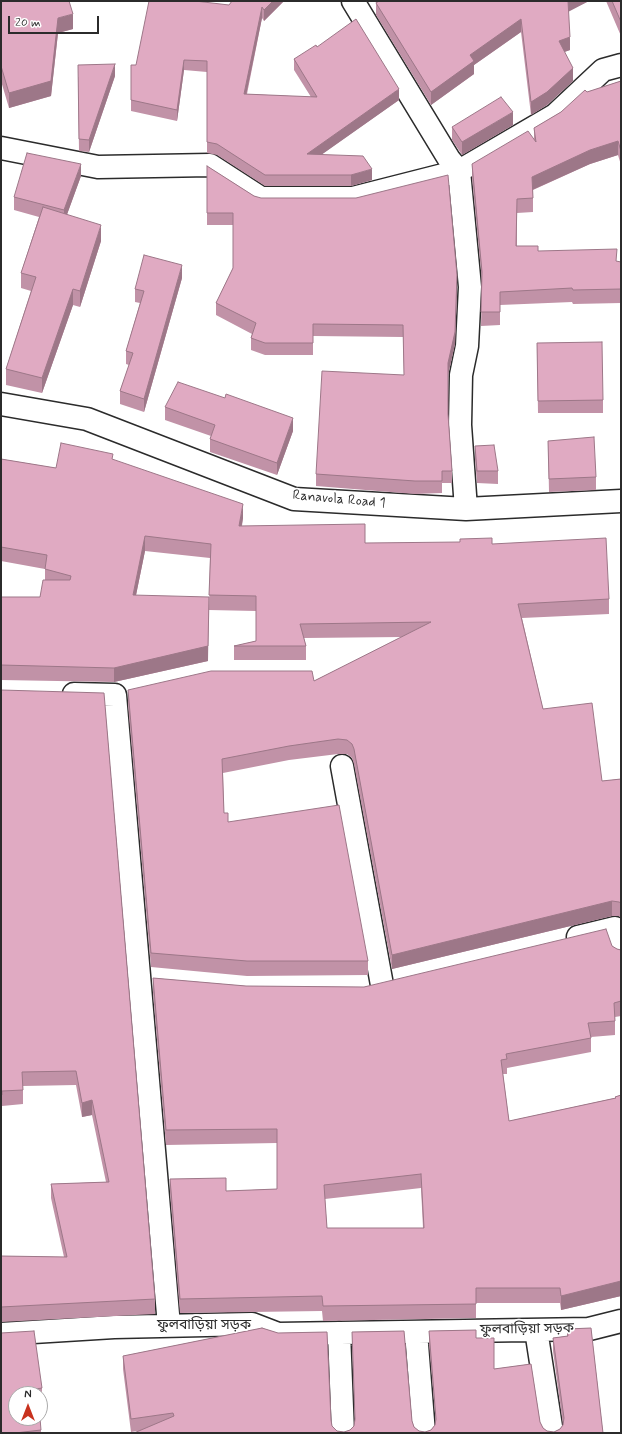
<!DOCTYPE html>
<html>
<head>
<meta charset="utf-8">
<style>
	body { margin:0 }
	#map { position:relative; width:622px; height:1434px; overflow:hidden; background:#fff; font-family:Mynerve,sans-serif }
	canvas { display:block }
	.frame { position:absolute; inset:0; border:2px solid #2b2b2b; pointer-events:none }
	.north { position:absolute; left:8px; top:1386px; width:40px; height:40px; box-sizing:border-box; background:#fff; border:1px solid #aaa; border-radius:50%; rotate:0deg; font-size:11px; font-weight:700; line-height:16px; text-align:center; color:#2b2b2b }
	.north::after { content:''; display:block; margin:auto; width:14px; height:18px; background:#c8321e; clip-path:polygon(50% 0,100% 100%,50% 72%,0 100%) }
	.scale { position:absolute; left:8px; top:16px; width:91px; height:18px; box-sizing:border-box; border:2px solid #2b2b2b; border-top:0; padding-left:5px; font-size:12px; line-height:14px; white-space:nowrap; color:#2b2b2b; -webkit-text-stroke:3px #fff; paint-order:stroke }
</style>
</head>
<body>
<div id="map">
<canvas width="622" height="1434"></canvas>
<div class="frame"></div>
<div class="north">N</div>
<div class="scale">20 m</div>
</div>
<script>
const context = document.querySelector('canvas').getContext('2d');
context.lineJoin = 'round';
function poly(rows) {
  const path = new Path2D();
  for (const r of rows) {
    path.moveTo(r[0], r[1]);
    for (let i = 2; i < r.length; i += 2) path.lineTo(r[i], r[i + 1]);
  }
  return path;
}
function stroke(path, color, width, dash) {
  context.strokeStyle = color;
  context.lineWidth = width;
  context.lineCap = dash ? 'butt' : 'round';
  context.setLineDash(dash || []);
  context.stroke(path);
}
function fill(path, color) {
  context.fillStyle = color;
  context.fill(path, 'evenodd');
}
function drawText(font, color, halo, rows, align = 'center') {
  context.font = font + ' Mynerve,"Noto Sans Bengali",sans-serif';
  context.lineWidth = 3.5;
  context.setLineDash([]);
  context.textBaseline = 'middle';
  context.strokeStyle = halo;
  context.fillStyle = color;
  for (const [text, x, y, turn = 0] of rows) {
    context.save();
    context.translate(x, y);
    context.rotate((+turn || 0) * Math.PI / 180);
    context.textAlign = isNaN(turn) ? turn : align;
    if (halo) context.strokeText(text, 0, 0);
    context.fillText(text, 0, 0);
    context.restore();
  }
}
const street = poly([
	[353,1,449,159,459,171,470,287,467,346,461,375,460,425,466,509],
	[1,148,98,167,210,165,261,198,353,198,459,171,555,115,603,70,621,65],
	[1,404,87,419,294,499,466,509,621,501],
	[74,694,115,695,169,1326],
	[342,766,382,985],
	[578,937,615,928,621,952],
	[536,1330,552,1433],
	[416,1332,424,1433],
	[339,1333,343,1433],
	[1,1334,114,1327,252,1324,278,1334,589,1329,621,1321]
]);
const wall = poly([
	[1,1,73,29,58,33,51,96,9,108,1,81],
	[232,1,284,1,264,21,262,18,247,94,311,97,294,70,294,59,317,47,399,100,322,154,372,180,351,186,265,186,217,155,207,153,207,72,184,70,177,121,131,111,131,65,136,65,229,5],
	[375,1,589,1,568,11,570,50,564,52,573,81,547,105,531,115,521,32,474,65,474,74,431,105,376,15,376,3],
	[606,1,621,1,621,36],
	[115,76,89,152,79,151,78,77],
	[621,81,621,165,618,155,590,164,533,190,533,212,517,213,517,246,538,251,621,262,621,303,573,304,572,302,500,305,500,325,481,326,482,281,472,178,472,164,534,140,534,128,561,112,587,92],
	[513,125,462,155,452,140,452,127],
	[207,166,254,196,457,287,455,344,448,375,448,416,452,471,452,483,442,483,442,493,415,494,316,486,316,474,404,375,403,337,313,336,313,355,265,355,251,350,251,338,252,334,216,315,216,303,233,268,233,225,207,225],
	[81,176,67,214,101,241,80,307,73,305,42,393,6,385,6,369,31,291,21,288,21,273,39,217,14,210,14,197],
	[182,278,144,412,120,404,120,391,129,365,126,364,126,351,140,303,135,302,135,289],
	[537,343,603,400,603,413,538,413],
	[165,407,293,431,277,475,210,452,210,439,211,436,165,420],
	[548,441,596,477,596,490,549,492],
	[475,446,498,471,498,484,477,483,475,459],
	[1,459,56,468,113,460,243,518,242,526,365,543,492,544,609,599,609,614,522,618,543,709,602,781,621,779,621,918,619,916,612,916,392,969,354,764,352,758,347,754,338,754,289,760,223,773,224,813,228,822,368,961,368,975,247,976,151,967,128,705,128,690,314,681,402,637,304,638,306,646,306,660,234,660,234,646,256,641,256,611,209,610,210,558,145,551,136,595,208,661,114,682,1,680,1,597,40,597,45,580,45,569,1,561],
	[1,690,155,1299,155,1314,1,1322,1,1256,64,1257,51,1198,51,1184,106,1182,92,1115,82,1117,76,1085,23,1086,23,1104,2,1106,2,1109,1,1110],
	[612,946,617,949,621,950,621,1016,615,1017,615,1035,591,1037,591,1052,507,1068,507,1074,503,1074,509,1121,615,1098,615,1097,621,1095,621,1296,561,1310,560,1303,476,1303,476,1318,323,1321,322,1311,180,1313,170,1193,170,1179,226,1191,277,1189,277,1143,166,1145,153,993,153,978,246,986,364,987],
	[421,1188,423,1228,327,1228,325,1199],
	[262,1328,278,1333,327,1332,331,1420,332,1426,337,1431,344,1432,350,1430,354,1426,355,1421,352,1332,404,1331,412,1421,414,1427,419,1431,425,1432,431,1430,435,1425,436,1423,429,1344,429,1331,476,1330,476,1338,494,1338,494,1369,531,1364,540,1422,543,1428,547,1431,554,1432,560,1429,563,1425,553,1351,553,1338,567,1336,567,1329,591,1328,603,1433,134,1433,138,1431,131,1432,123,1369,123,1356],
	[1,1333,42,1388,42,1402,40,1402,40,1394,16,1394,41,1430,41,1433,1,1433]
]);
const shadedWall = poly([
	[273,1,284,1,264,21,264,10],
	[568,1,589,1,568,12],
	[262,7,262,18,244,105,244,94],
	[73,14,73,29,58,33,51,96,9,108,9,93,58,18],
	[521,19,521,32,474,65,474,74,431,105,431,92,470,55],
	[570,37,570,50,559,54,559,41],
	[184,60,184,70,177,121,177,110],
	[115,64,115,76,89,152,89,140],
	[573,68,573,81,547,105,531,115,531,102],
	[399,89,399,100,307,165,307,154],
	[513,112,513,125,462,155,462,142],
	[618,141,618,155,590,164,532,190,532,177,590,150],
	[81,164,81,176,64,223,64,210],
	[372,169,372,180,351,186,351,175],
	[101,225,101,241,80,307,80,291],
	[182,265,182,278,144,412,144,399],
	[457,275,457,287,455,344,448,375,448,363],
	[73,289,73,305,42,393,42,378],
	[293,418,293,431,277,475,277,463],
	[243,504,243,518,239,540,239,526],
	[145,536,145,551,133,610,133,595],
	[209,597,208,661,114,682,114,668],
	[612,901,612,916,392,969,392,955],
	[92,1100,92,1115,82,1117,82,1103],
	[621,1281,621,1296,561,1310,561,1296]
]);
const building = poly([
	[1,1,69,1,73,14,58,18,51,81,9,93,1,66,1,1],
	[149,1,195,1,229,5,232,1,273,1,264,10,262,7,244,94,317,97,294,59,316,45,317,47,356,19,399,89,307,154,363,156,372,169,351,175,265,175,217,144,207,142,207,61,184,60,177,110,131,100,131,65,136,65,149,1],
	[379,1,568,1,570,37,559,41,573,68,547,92,531,102,521,19,470,55,474,61,431,92,376,3,379,1],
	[612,1,621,1,621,22,612,1],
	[115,64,89,140,79,139,78,65,115,64],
	[621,81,621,151,618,141,590,150,532,177,533,198,517,199,516,246,538,246,538,251,617,249,616,261,621,262,621,289,573,290,572,288,500,292,500,312,481,312,482,272,472,164,528,131,536,142,534,128,561,112,585,90,587,92,621,81],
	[501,97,513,112,462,142,452,127,501,97],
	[27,153,81,164,64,210,14,197,27,153],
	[207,166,254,196,261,198,356,198,448,175,457,275,455,332,448,363,448,414,452,471,442,471,442,481,415,481,316,474,322,371,404,375,403,325,313,324,313,343,265,343,251,338,256,323,216,303,233,268,233,213,207,213,207,166],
	[43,207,101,225,80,291,73,289,42,378,6,369,36,277,21,273,43,207],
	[144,255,182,265,144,399,120,391,133,353,126,351,144,291,135,289,144,255],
	[602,342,603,400,538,401,537,343,602,342],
	[178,382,225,398,226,394,293,418,277,463,210,439,215,425,165,407,178,382],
	[594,437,596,477,549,479,548,441,594,437],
	[61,443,113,454,112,459,243,504,239,526,365,524,365,543,460,542,460,539,492,538,492,544,606,538,609,599,518,604,543,709,592,703,602,781,621,779,621,903,619,902,612,901,392,955,354,749,352,744,347,740,338,739,289,746,222,759,224,813,228,813,228,822,339,805,368,961,247,961,151,953,128,690,211,671,312,671,314,681,431,622,300,624,306,646,234,646,256,641,256,596,209,595,211,544,145,536,133,595,209,597,208,646,114,668,1,665,1,597,40,597,43,580,70,580,71,576,45,569,47,555,1,547,1,459,56,468,61,443],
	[494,445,498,471,477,471,475,446,494,445],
	[1,690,104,693,155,1299,1,1307,1,1256,67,1257,51,1184,109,1182,92,1100,82,1103,76,1071,22,1072,23,1090,2,1091,2,1095,1,1095,1,690],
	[606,929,612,946,617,949,621,950,621,1001,614,1003,615,1021,588,1023,591,1038,506,1054,507,1059,501,1060,509,1121,616,1098,615,1097,621,1095,621,1281,561,1296,560,1288,476,1288,476,1304,323,1306,322,1296,180,1299,170,1179,226,1178,226,1191,277,1189,277,1129,166,1130,153,978,246,986,364,987,606,929],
	[421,1174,424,1228,327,1228,324,1185,421,1174],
	[262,1328,278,1333,327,1332,331,1420,332,1426,337,1431,344,1432,350,1430,354,1426,355,1419,352,1332,404,1331,412,1421,414,1427,419,1431,425,1432,431,1430,435,1425,436,1419,429,1331,476,1330,476,1338,494,1338,494,1369,531,1364,540,1422,543,1428,547,1431,554,1432,560,1429,563,1425,564,1418,553,1338,568,1336,567,1329,591,1328,603,1433,134,1433,174,1416,173,1413,131,1419,123,1356,262,1328],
	[34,1331,42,1388,36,1389,36,1394,16,1394,16,1418,40,1418,41,1430,15,1433,1,1433,1,1333,34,1331]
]);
const streetNames = [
	["Ranavola Road 1",339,500,5],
	["ফুলবাড়িয়া সড়ক",204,1326],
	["ফুলবাড়িয়া সড়ক",527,1330,-1]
];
stroke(street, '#2b2b2b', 25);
stroke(street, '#fff', 22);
fill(wall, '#c192a7');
fill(shadedWall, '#9d7788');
fill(building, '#e0aac2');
stroke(building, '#9d7788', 1);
drawText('14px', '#2b2b2b', '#fff', streetNames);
</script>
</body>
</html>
